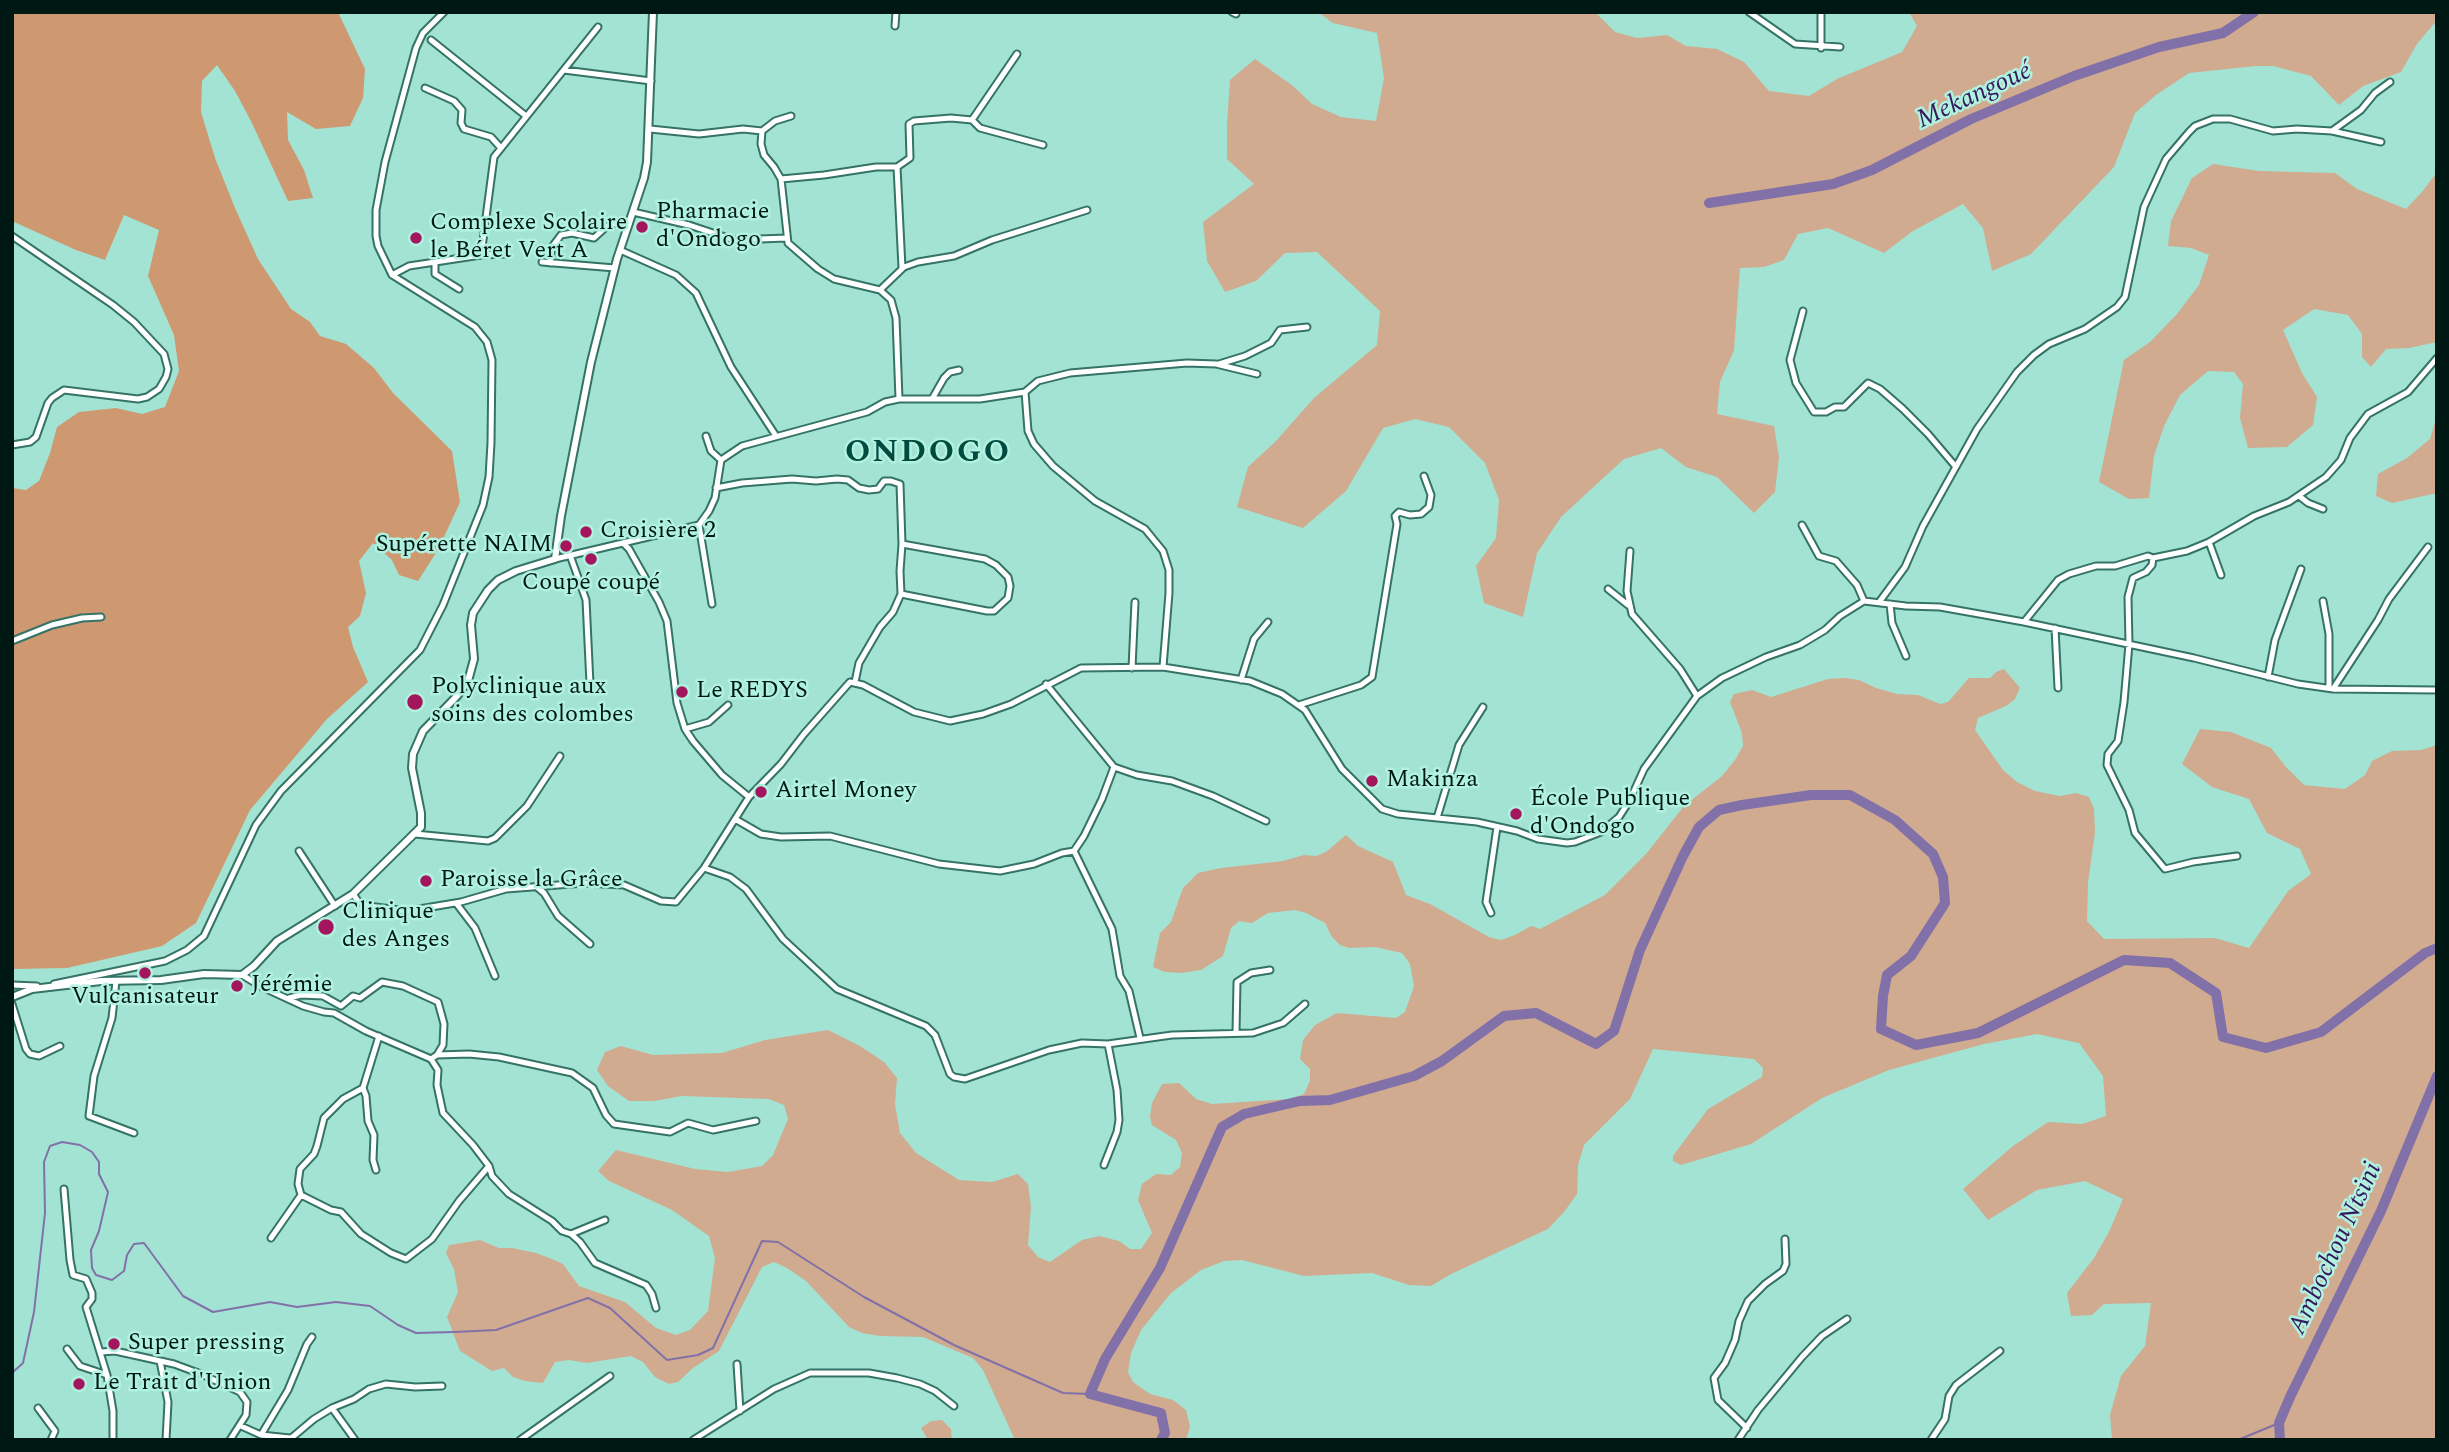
<!DOCTYPE html>
<html>
<head>
<meta charset="utf-8">
<style>
	body { margin:0 }
	#map { position:relative; width:2449px; height:1452px; overflow:hidden; background:#a3e3d3; font-family:Spectral,serif }
	canvas { display:block }
	.frame { position:absolute; inset:0; border:14px solid #001813; pointer-events:none }
</style>
</head>
<body>
<div id="map">
<canvas width="2449" height="1452"></canvas>
<div class="frame"></div>
</div>
<script>
const context = document.querySelector('canvas').getContext('2d');
context.lineJoin = 'round';
function fill(path, color) {
  context.fillStyle = color;
  context.fill(path, 'evenodd');
}
function poly(rows) {
  const path = new Path2D();
  for (const r of rows) {
    path.moveTo(r[0], r[1]);
    for (let i = 2; i < r.length; i += 2) path.lineTo(r[i], r[i + 1]);
  }
  return path;
}
function stroke(path, color, width, dash) {
  context.strokeStyle = color;
  context.lineWidth = width;
  context.lineCap = dash ? 'butt' : 'round';
  context.setLineDash(dash || []);
  context.stroke(path);
}
function drawText(font, color, halo, rows, align = 'center') {
  context.font = font + ' Spectral,serif';
  context.lineWidth = 5;
  context.setLineDash([]);
  context.textBaseline = 'middle';
  context.strokeStyle = halo;
  context.fillStyle = color;
  for (const [text, x, y, turn = 0] of rows) {
    context.save();
    context.translate(x, y);
    context.rotate((+turn || 0) * Math.PI / 180);
    context.textAlign = isNaN(turn) ? turn : align;
    if (halo) context.strokeText(text, 0, 0);
    context.fillText(text, 0, 0);
    context.restore();
  }
}
const green = poly([
	[1318,12,1595,12,1615,32,1637,38,1667,35,1686,46,1717,49,1744,62,1769,91,1809,96,1837,79,1902,52,1917,26,1909,12,2437,12,2437,20,2417,44,2401,72,2363,86,2339,105,2311,76,2273,66,2256,66,2189,73,2156,95,2135,113,2114,167,2031,254,1992,271,1983,228,1963,204,1913,231,1884,253,1828,228,1798,234,1784,260,1764,267,1740,268,1734,350,1720,382,1717,414,1774,426,1779,457,1775,492,1754,513,1717,477,1686,467,1661,448,1624,459,1561,517,1537,553,1523,617,1484,603,1476,566,1496,538,1499,500,1485,463,1449,427,1415,419,1383,428,1346,491,1303,528,1237,507,1248,467,1276,441,1314,398,1377,345,1380,311,1317,252,1285,253,1256,281,1225,292,1207,261,1203,222,1254,184,1227,159,1227,125,1230,80,1255,59,1293,86,1312,104,1341,117,1376,121,1384,78,1377,33,1333,23],
	[2213,164,2259,171,2335,173,2357,189,2406,209,2422,192,2437,172,2437,342,2409,348,2386,349,2371,367,2362,357,2362,334,2348,315,2314,309,2283,330,2302,373,2317,397,2313,425,2287,447,2248,448,2240,418,2243,384,2234,372,2208,371,2180,395,2164,426,2154,456,2149,498,2129,499,2099,482,2124,360,2150,342,2177,314,2199,285,2209,255,2191,248,2168,246,2171,221,2192,178],
	[2437,415,2437,493,2392,503,2376,496,2378,474,2407,458,2430,439],
	[2004,669,2020,688,2015,699,2006,706,1978,718,1975,730,2003,770,2017,782,2035,791,2060,796,2076,793,2089,797,2094,809,2095,832,2088,883,2087,921,2104,939,2215,938,2249,948,2288,891,2311,874,2300,849,2267,833,2249,799,2212,787,2182,764,2200,729,2231,732,2271,748,2286,767,2304,785,2345,789,2365,775,2372,761,2392,751,2421,750,2437,745,2437,1440,2112,1440,2110,1415,2121,1376,2145,1346,2151,1303,2104,1304,2092,1315,2071,1316,2067,1293,2094,1258,2109,1232,2123,1199,2085,1181,2037,1190,1988,1220,1963,1189,2013,1146,2048,1122,2082,1124,2106,1116,2103,1076,2079,1043,2037,1034,1984,1044,1889,1070,1822,1098,1751,1144,1681,1165,1673,1161,1673,1156,1708,1109,1762,1077,1763,1068,1754,1059,1653,1049,1630,1099,1584,1145,1578,1165,1577,1194,1564,1212,1548,1229,1451,1274,1431,1286,1409,1285,1372,1273,1304,1276,1242,1260,1224,1261,1201,1270,1171,1293,1141,1330,1131,1353,1128,1372,1133,1382,1150,1394,1173,1400,1186,1410,1190,1427,1186,1440,1015,1440,983,1370,973,1358,923,1337,880,1336,862,1333,849,1327,806,1281,787,1268,774,1262,762,1267,719,1351,693,1368,678,1382,669,1384,655,1377,643,1362,631,1356,587,1363,569,1360,555,1362,543,1383,525,1381,513,1377,504,1368,492,1371,460,1351,447,1317,458,1292,454,1269,446,1253,449,1245,462,1243,480,1240,499,1248,512,1248,536,1253,552,1259,563,1264,579,1286,625,1302,656,1328,676,1335,690,1330,708,1311,715,1258,709,1236,672,1210,609,1181,598,1171,616,1150,695,1169,728,1172,762,1166,773,1155,788,1119,784,1105,769,1099,682,1096,654,1101,629,1101,608,1086,597,1070,605,1052,621,1046,653,1055,722,1053,765,1040,828,1030,860,1046,884,1062,897,1078,895,1104,900,1133,916,1153,959,1180,992,1182,1018,1174,1028,1184,1031,1207,1028,1245,1038,1257,1050,1262,1082,1240,1099,1236,1119,1241,1130,1249,1141,1249,1152,1233,1138,1200,1142,1184,1156,1174,1171,1175,1180,1167,1182,1153,1176,1140,1152,1125,1150,1117,1152,1103,1162,1084,1179,1083,1196,1099,1212,1104,1290,1099,1304,1094,1310,1081,1310,1069,1300,1059,1303,1040,1315,1025,1337,1013,1396,1018,1405,1012,1414,986,1410,964,1402,953,1375,947,1349,948,1340,945,1332,937,1325,923,1306,913,1295,910,1268,913,1252,923,1239,921,1231,928,1223,956,1201,970,1181,973,1165,972,1153,967,1160,933,1171,922,1183,888,1198,873,1221,868,1283,861,1304,855,1316,856,1326,852,1346,835,1358,846,1393,862,1406,895,1430,904,1489,937,1501,940,1515,935,1531,926,1540,929,1605,895,1646,854,1684,806,1722,776,1735,760,1743,746,1742,733,1730,702,1734,694,1752,690,1771,697,1828,679,1845,678,1859,680,1876,688,1897,694,1918,695,1940,704,1948,702,1969,678,1990,678,1996,672],
	[942,1420,951,1429,952,1440,928,1440,921,1428,931,1421]
]);
const forest = poly([
	[12,12,338,12,365,69,363,98,350,126,316,129,287,112,288,140,304,170,313,198,288,201,251,121,235,91,217,65,202,81,201,112,215,158,235,208,258,259,291,309,310,322,320,336,346,344,374,368,393,393,452,451,460,502,439,548,418,581,399,575,392,560,373,543,359,561,366,593,360,616,348,627,353,647,368,682,327,719,250,810,196,923,162,946,67,968,12,969,12,488,26,490,39,481,50,453,57,427,79,412,116,408,142,414,165,407,179,371,174,335,148,276,159,230,124,215,105,260,76,250,12,221]
]);
const stream = poly([
	[12,1373,23,1363,34,1312,45,1213,44,1162,50,1146,62,1142,80,1145,92,1152,99,1162,99,1174,108,1192,99,1231,91,1250,92,1268,96,1275,112,1280,124,1271,127,1255,134,1244,144,1243,183,1296,213,1312,270,1302,297,1307,336,1302,370,1306,398,1325,416,1333,454,1332,496,1330,588,1298,610,1308,667,1360,698,1355,713,1348,762,1241,778,1242,864,1297,954,1345,1063,1393,1090,1394],
	[2238,1440,2279,1423]
]);
const river = poly([
	[1709,203,1833,184,1872,170,1971,119,2074,76,2159,47,2223,33,2254,12],
	[1161,1440,1165,1433,1161,1413,1090,1394,1105,1359,1160,1268,1222,1127,1244,1114,1300,1101,1330,1100,1414,1076,1442,1061,1504,1016,1536,1013,1596,1044,1614,1031,1640,950,1683,856,1699,827,1719,810,1742,805,1811,795,1850,795,1895,820,1933,854,1943,877,1945,903,1911,956,1887,975,1883,996,1881,1029,1916,1045,1978,1033,2124,960,2170,963,2216,993,2223,1037,2266,1048,2321,1032,2425,953,2437,948],
	[2280,1440,2279,1423,2290,1397,2381,1211,2437,1076]
]);
const minor = poly([
	[1232,12,1236,14],
	[1749,12,1795,44,1840,47],
	[1821,12,1821,48],
	[895,26,896,12],
	[431,40,526,116],
	[564,70,651,81],
	[425,88,454,101,462,110,461,123,464,129,491,137,500,147],
	[791,116,775,121,762,131,761,144,764,155,774,167,781,179,788,243,818,269,834,279,880,290,904,267,918,262,954,256,992,240,1087,210],
	[972,120,1017,54],
	[650,129,699,134,743,129,762,131],
	[2332,131,2361,110,2375,93,2390,82],
	[897,167,902,268],
	[781,179,824,175,876,167,897,167,910,158,909,124,914,121,951,118,972,120,980,128,1043,145],
	[633,212,689,225,734,240,786,238],
	[12,236,113,305,134,322,164,354,168,369,166,377,159,389,147,397,138,399,64,390,52,398,48,403,36,437,30,442,12,445],
	[620,250,676,275,696,293,731,367,776,436],
	[481,255,494,157,598,27],
	[542,262,615,268],
	[435,263,435,274,459,289],
	[550,263,552,247,561,235,572,233,594,238,606,227,616,223,629,224],
	[392,275,409,266,481,255,505,254],
	[880,290,891,300,896,318,899,399],
	[1803,311,1790,360,1796,383,1814,412,1826,412,1835,407,1844,407,1868,383,1880,389,1903,409,1928,434,1956,467],
	[1219,364,1245,356,1271,343,1280,330,1307,327],
	[1025,392,1028,431,1034,444,1053,466,1095,501,1145,529,1163,551,1169,570,1169,593,1163,667],
	[932,399,944,378,950,372,959,370],
	[721,460,742,446,867,412,885,402,899,399,980,399,1025,392,1038,381,1070,373,1187,363,1216,364,1257,374],
	[716,488,742,483,792,479,816,481,837,479,848,480,859,488,869,490,878,489,884,481,891,481,900,484,902,544,900,571,901,594,893,612,880,627,859,663,855,682],
	[2299,496,2308,503,2323,509],
	[699,525,712,604],
	[1802,525,1819,556,1836,561,1857,585,1864,601],
	[2209,542,2221,575],
	[624,544,629,549,659,602,667,621,677,703,685,729,693,741,722,775,749,797],
	[1630,551,1627,591,1632,614,1680,669,1697,696],
	[570,555,586,600,590,684],
	[555,559,699,525,709,511,715,498,721,460,711,451,706,436],
	[1608,589,1628,605],
	[901,594,987,611,994,611,1008,598,1010,586,1008,577,996,565,985,559,902,544],
	[1880,601,1905,567,1923,526,1977,429,2017,372,2034,355,2049,344,2085,329,2117,307,2125,297,2144,207,2166,159,2189,132,2195,126,2213,119,2230,119,2273,131,2297,129,2332,131,2381,142],
	[2323,601,2329,634,2329,688],
	[1890,604,1892,623,1906,656],
	[2024,622,2058,580,2069,574,2096,566,2115,566,2148,556,2153,558],
	[2055,628,2058,688],
	[12,641,52,625,82,618,101,617],
	[1132,668,1135,602],
	[2268,677,2275,640,2301,569],
	[1241,680,1254,639,1268,622],
	[1046,684,1114,767,1137,775,1172,781,1213,796,1266,821],
	[2333,689,2378,620,2389,599,2428,547],
	[1299,705,1361,685,1372,677,1397,524,1395,516,1399,512,1410,515,1421,514,1429,507,1431,495,1424,476],
	[685,729,709,722,728,705],
	[1437,818,1459,745,1483,707],
	[735,819,761,834,781,837,830,836,939,864,1000,871,1034,864,1062,853,1074,851,1084,836,1102,799,1114,767],
	[415,834,488,841,495,838,527,806,560,756],
	[299,851,335,906],
	[1074,851,1112,929,1120,976,1129,991,1140,1038],
	[2237,856,2193,862,2165,869,2135,833,2129,810,2107,765,2108,754,2118,741,2124,702,2129,644,2128,597,2133,578,2146,572,2152,565,2153,558,2187,551,2209,542,2254,516,2289,502,2326,477,2341,460,2350,438,2368,414,2408,392,2437,358],
	[704,868,730,877,746,889,783,939,837,989,926,1026,935,1035,950,1074,954,1077,965,1079,1049,1050,1082,1043,1108,1044,1172,1035,1253,1033,1283,1023,1305,1004],
	[537,887,544,893,558,916,590,944],
	[353,894,358,901,368,906,407,911,461,902,506,889,584,883,624,885,661,901,676,902,704,868,749,797,781,764,804,734,850,682,863,685,914,712,950,721,983,714,1011,704,1081,668,1163,667,1250,681,1282,694,1305,710,1342,769,1382,809,1398,814,1477,822,1517,831,1538,839,1567,843,1575,842,1601,832,1619,817,1630,800,1644,769,1697,696,1722,678,1766,657,1800,645,1825,630,1840,616,1864,601,1906,606,1940,607,2024,622,2194,658,2298,684,2333,689,2437,690],
	[456,903,475,928,495,976],
	[1491,913,1486,902,1497,827],
	[242,975,262,987,303,1006,324,1012,334,1013,366,1031,431,1059,438,1070,437,1085,443,1113,473,1145,489,1166,492,1176,509,1194,552,1221,562,1231,571,1234,605,1220],
	[116,981,112,1018,94,1076,89,1116,134,1133],
	[54,984,165,961,187,950,204,936,256,825,281,791,420,650,443,605,483,505,489,477,491,443,492,360,487,342,475,327,392,275,378,246,376,236,376,210,385,162,416,48,423,33,444,12],
	[12,985,37,986],
	[289,998,301,995,323,996,341,1006,353,996,360,998,382,982,403,986,438,1002,444,1024,443,1045,437,1055],
	[12,1004,26,1049,30,1054,39,1056,60,1046],
	[1236,1033,1237,982,1251,973,1270,970],
	[431,1059,437,1055,469,1054,499,1057,572,1073,593,1088,606,1115,614,1124,670,1132,688,1123,713,1130,756,1121],
	[363,1088,343,1099,324,1118,317,1146,314,1154,300,1169,298,1184,301,1195,331,1210,341,1212,361,1234,391,1253,406,1259,432,1239,459,1201,489,1166],
	[1104,1165,1117,1132,1119,1120,1117,1090,1108,1044],
	[376,1170,373,1160,374,1135,368,1121,366,1096,363,1088,379,1036],
	[64,1189,70,1260,73,1275,86,1279,92,1293,92,1299,86,1307,107,1375,113,1411,113,1440],
	[571,1234,580,1242,595,1263,646,1285,652,1294,656,1308],
	[271,1238,301,1195],
	[67,1349,80,1366,107,1375],
	[101,1352,115,1351,174,1364,201,1374,240,1392,247,1402,246,1415,230,1440],
	[160,1361,168,1402,166,1440],
	[737,1364,740,1411],
	[38,1408,55,1431,51,1440],
	[332,1408,355,1440],
	[241,1426,261,1435,290,1438],
	[1747,1428,1718,1400,1714,1378,1725,1363,1735,1340,1739,1321,1748,1301,1765,1284,1783,1271,1786,1264,1785,1239],
	[261,1435,288,1390,307,1344,312,1337],
	[289,1440,314,1419,332,1408,354,1399,369,1389,386,1384,415,1387,442,1386],
	[520,1440,610,1376],
	[693,1440,774,1389,810,1373,869,1373,897,1378,920,1384,935,1391,954,1406],
	[1738,1440,1758,1410,1802,1357,1822,1336,1847,1319],
	[1931,1440,1945,1419,1949,1396,1956,1385,2000,1351]
]);
const tertiary = poly([
	[12,997,32,989,101,981,161,980,204,974,242,975,254,966,277,941,353,894,421,827,421,813,412,768,413,754,423,731,457,696,468,681,474,659,471,625,473,613,488,590,498,580,516,571,555,559,561,516,591,362,617,259,644,178,647,162,653,12]
]);
const markers = [
	[642,227,7,"#a3165d"],
	[416,238,7,"#a3165d"],
	[586,532,7,"#a3165d"],
	[566,546,7,"#a3165d"],
	[591,559,7,"#a3165d"],
	[682,692,7,"#a3165d"],
	[415,702,9,"#a3165d"],
	[1372,781,7,"#a3165d"],
	[761,792,7,"#a3165d"],
	[1516,814,7,"#a3165d"],
	[426,881,7,"#a3165d"],
	[326,927,9,"#a3165d"],
	[145,973,7,"#a3165d"],
	[237,986,7,"#a3165d"],
	[114,1344,7,"#a3165d"],
	[79,1384,7,"#a3165d"]
];
const poiNames = [
	["Pharmacie",656,213],
	["d'Ondogo",656,241],
	["Complexe Scolaire",430,224],
	["le Béret Vert A",430,252],
	["Croisière 2",600,532],
	["Supérette NAIM",552,546,"right"],
	["Coupé coupé",591,584,"center"],
	["Polyclinique aux",431,688],
	["soins des colombes",431,716],
	["Le REDYS",696,692],
	["Makinza",1386,781],
	["Airtel Money",775,792],
	["École Publique",1530,800],
	["d'Ondogo",1530,828],
	["Paroisse la Grâce",440,881],
	["Clinique",342,913],
	["des Anges",342,941],
	["Jérémie",251,986],
	["Vulcanisateur",145,998,"center"],
	["Super pressing",128,1344],
	["Le Trait d'Union",93,1384]
];
const waterNames = [
	["Mekangoué",1975,97,-25],
	["Ambochou Ntsini",2337,1249,-65]
];
const districtNames = [
	["ONDOGO",928,455]
];
fill(green, '#d0ab90');
fill(forest, '#ce9871');
stroke(stream, '#8171a8', 2);
stroke(river, '#8171a8', 10);
stroke(minor, '#347366', 9);
stroke(tertiary, '#347366', 10);
stroke(minor, '#fff', 5);
stroke(tertiary, '#fff', 6);
for (const [x, y, r, color] of markers) {
  const dot = new Path2D();
  dot.arc(x, y, r, 0, 2 * Math.PI);
  context.fillStyle = color;
  context.fill(dot);
  stroke(dot, '#b0f1e0', 2.5);
}
drawText('24px', '#001813', '#b0f1e0', poiNames, 'left');
drawText('italic 26px', '#34195c', '#b0f1e0', waterNames);
context.letterSpacing = '2px';
drawText('bold 32px', '#004a3e', '#b0f1e0', districtNames);
context.letterSpacing = '0px';
</script>
</body>
</html>
